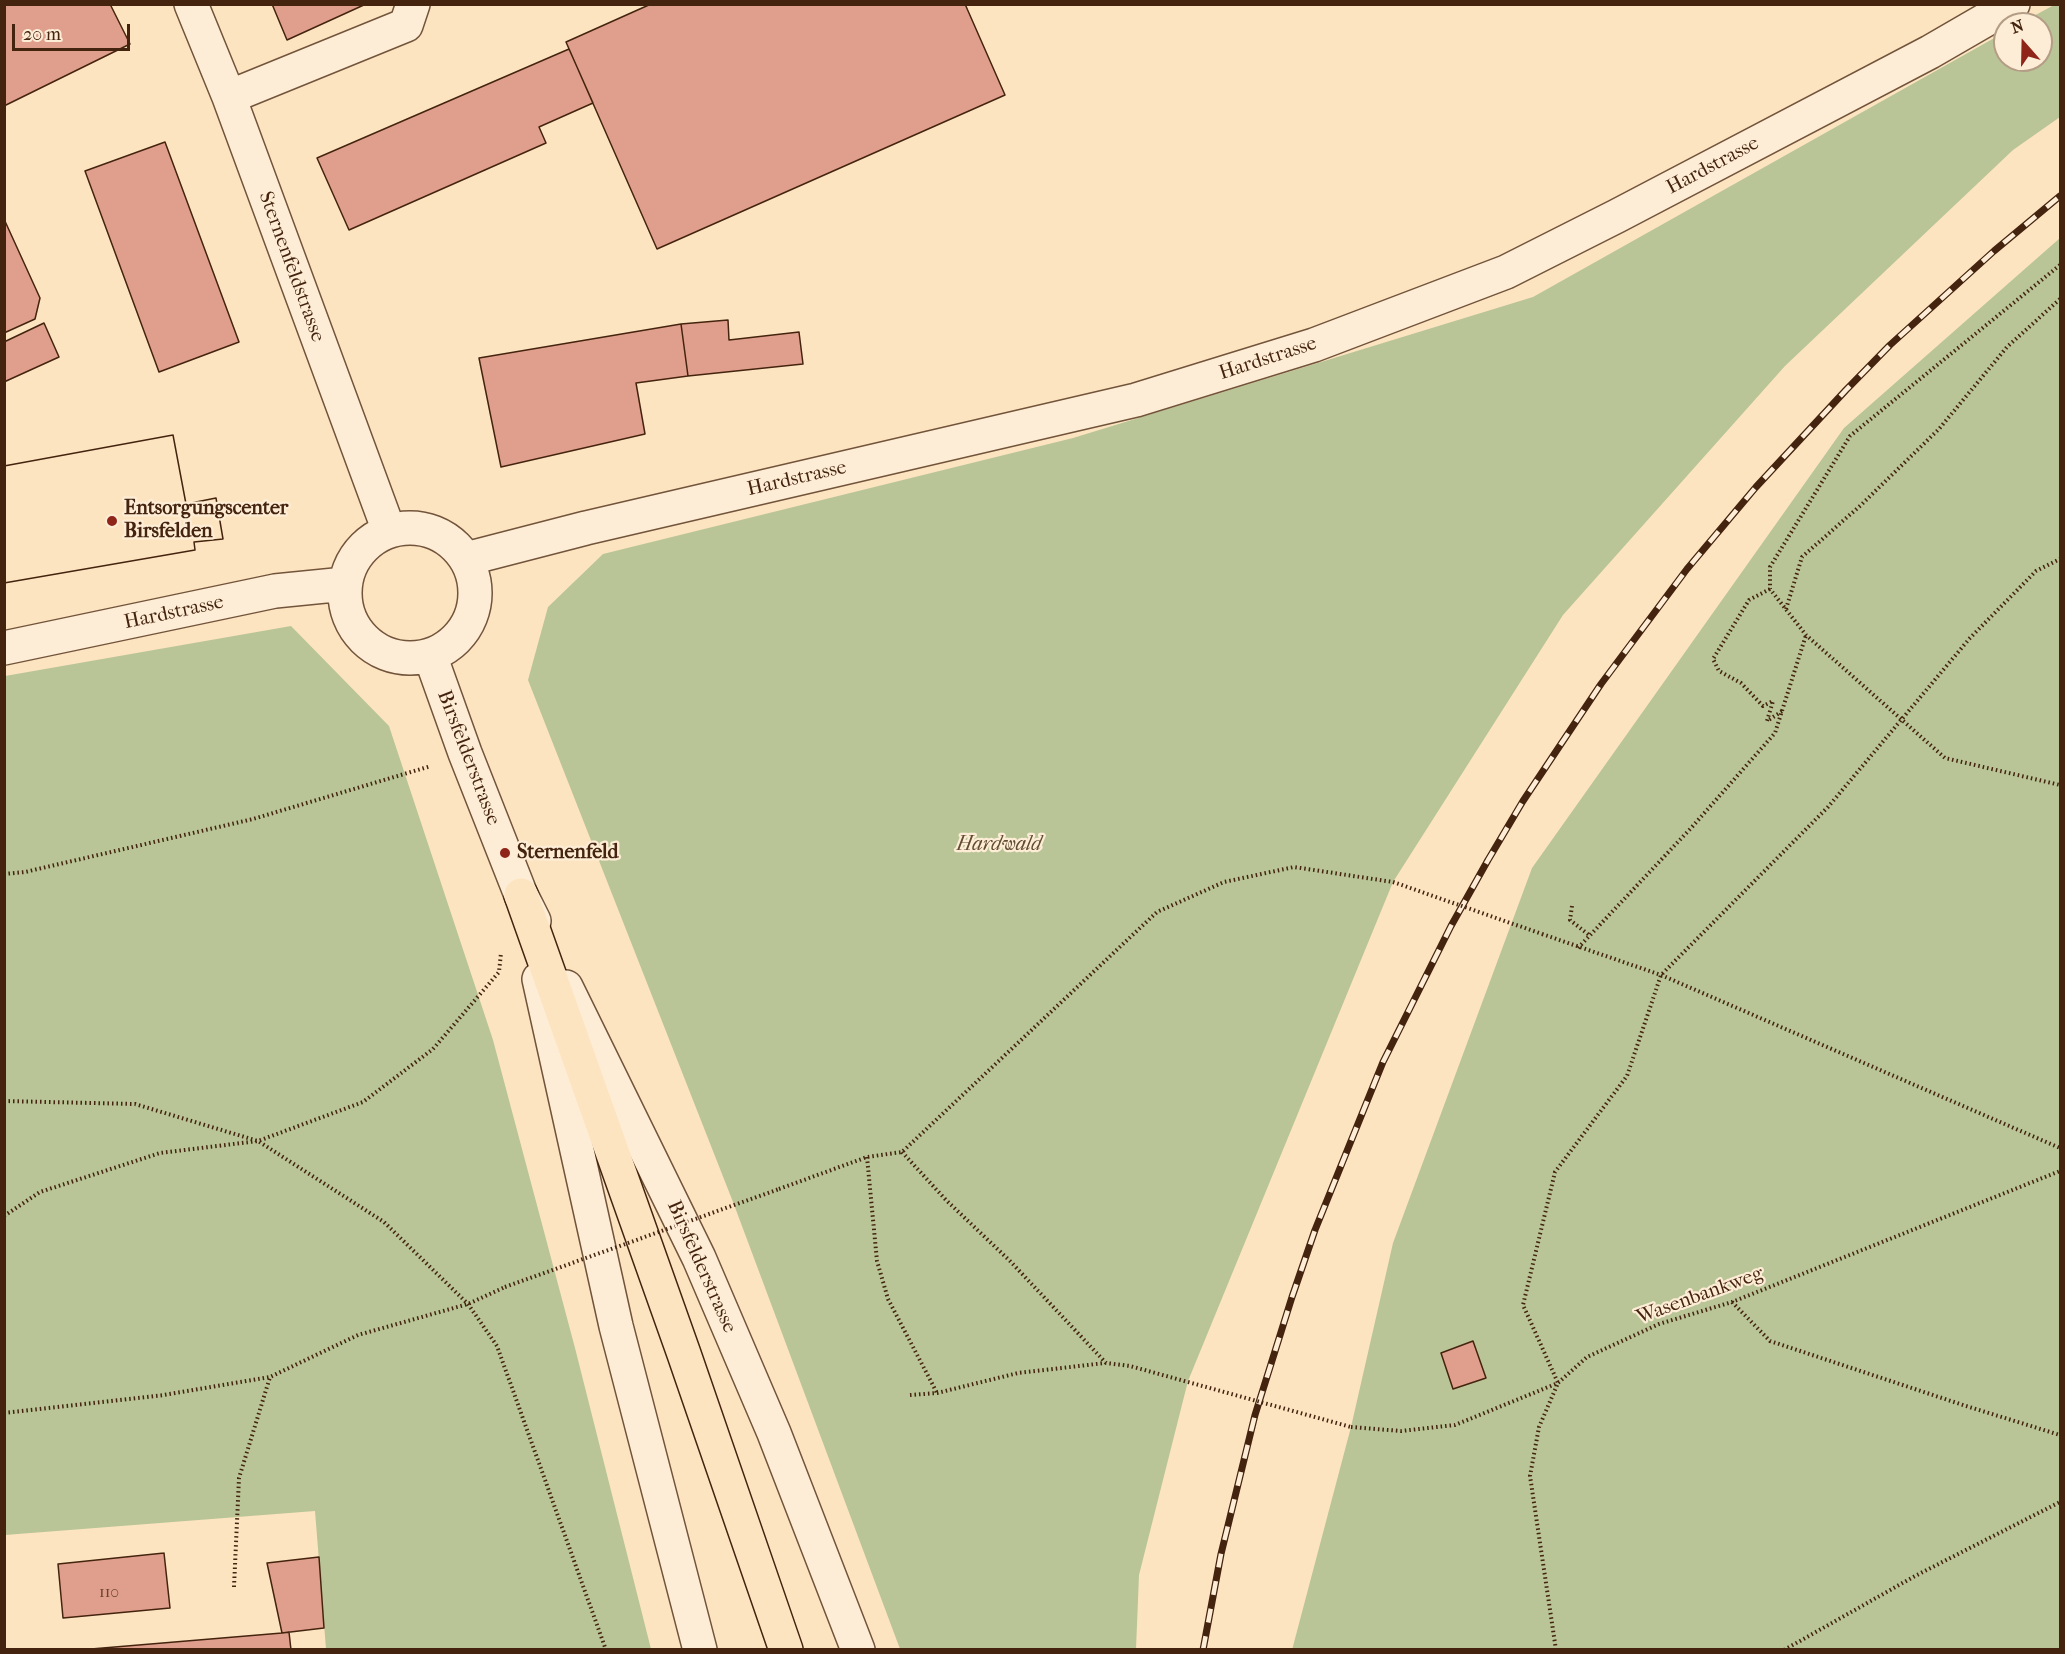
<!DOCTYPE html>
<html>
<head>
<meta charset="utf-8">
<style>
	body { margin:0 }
	#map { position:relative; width:2065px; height:1654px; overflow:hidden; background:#fde4c0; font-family:"IM FELL French Canon",serif }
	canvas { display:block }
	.frame { position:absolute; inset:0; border:6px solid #44240f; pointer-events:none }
	.north { position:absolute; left:1993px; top:12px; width:60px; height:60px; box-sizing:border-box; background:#feedd6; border:2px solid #b49d86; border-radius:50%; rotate:340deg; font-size:16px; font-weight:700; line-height:24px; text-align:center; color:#44240f }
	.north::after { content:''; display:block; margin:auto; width:21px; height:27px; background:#8f2418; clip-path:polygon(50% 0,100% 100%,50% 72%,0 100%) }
	.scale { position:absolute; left:12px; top:24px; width:118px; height:27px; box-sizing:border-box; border:3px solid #44240f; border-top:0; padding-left:8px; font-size:18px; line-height:21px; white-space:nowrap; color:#44240f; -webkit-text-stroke:4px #feedd6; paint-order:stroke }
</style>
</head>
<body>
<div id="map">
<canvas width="2065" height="1654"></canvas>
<div class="frame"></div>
<div class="north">N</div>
<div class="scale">20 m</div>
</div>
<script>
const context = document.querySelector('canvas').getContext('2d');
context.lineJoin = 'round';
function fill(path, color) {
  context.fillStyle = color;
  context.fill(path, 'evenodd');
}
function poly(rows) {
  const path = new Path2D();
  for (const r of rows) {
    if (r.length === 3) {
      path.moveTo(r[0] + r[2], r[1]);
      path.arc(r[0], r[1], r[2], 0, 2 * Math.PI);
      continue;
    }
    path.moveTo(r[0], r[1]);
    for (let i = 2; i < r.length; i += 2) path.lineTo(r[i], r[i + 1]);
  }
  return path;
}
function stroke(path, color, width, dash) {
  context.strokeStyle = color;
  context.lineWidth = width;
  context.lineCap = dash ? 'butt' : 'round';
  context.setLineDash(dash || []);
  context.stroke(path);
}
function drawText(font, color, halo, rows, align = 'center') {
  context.font = font + ' "IM FELL French Canon",serif';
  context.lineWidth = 4.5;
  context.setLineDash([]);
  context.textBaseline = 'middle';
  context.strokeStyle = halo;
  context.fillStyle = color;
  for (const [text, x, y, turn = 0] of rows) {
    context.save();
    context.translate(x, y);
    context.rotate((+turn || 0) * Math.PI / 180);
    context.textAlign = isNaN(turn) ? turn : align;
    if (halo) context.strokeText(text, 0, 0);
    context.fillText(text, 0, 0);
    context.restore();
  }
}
const green = poly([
	[2054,5,2060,5,2060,117,2013,150,1785,366,1563,615,1393,882,1188,1381,1139,1575,1136,1649,900,1649,733,1202,528,680,548,607,603,554,1073,438,1533,297,2005,32,2005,60,2041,60,2041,24,2019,24],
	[2060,238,2060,1649,1292,1650,1351,1427,1393,1243,1532,868,1844,428],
	[291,626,389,726,493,1040,575,1348,651,1649,326,1649,315,1511,5,1535,5,676]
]);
const building = poly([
	[4,4,110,4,130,44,4,106,4,4],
	[272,4,366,4,287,40,272,4],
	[651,4,965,4,1005,95,657,249,566,42,651,4],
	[569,49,593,103,539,127,546,143,349,230,317,158,569,49],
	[165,142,239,342,159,372,85,171,165,142],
	[4,219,40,298,35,319,4,333,4,219],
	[728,320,729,340,799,332,803,364,688,376,681,324,728,320],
	[44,323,59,357,4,382,4,342,44,323],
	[681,324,688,376,636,383,645,434,501,467,479,358,681,324],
	[173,435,186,504,216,498,223,539,194,542,195,550,4,583,4,466,173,435],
	[173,435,186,504,216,498,223,539,194,542,195,550,4,583,4,466,173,435],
	[1473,1341,1486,1378,1453,1389,1441,1353,1473,1341],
	[164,1553,170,1608,63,1618,58,1564,164,1553],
	[319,1557,324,1628,282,1633,267,1563,319,1557],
	[289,1632,291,1650,79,1650,282,1633,289,1632]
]);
const path = poly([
	[2060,265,1850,436,1770,567,1770,589,1806,635,1945,758,2060,785],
	[1770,589,1749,600,1713,659,1719,671,1741,683,1763,706,1773,701,1767,721,1784,710],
	[1786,609,1802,557,1861,505,1939,429,2007,347,2060,299],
	[4,874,25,872,253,819,431,766],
	[1572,906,1570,920,1589,935],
	[1542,934,1661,975,2060,1148],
	[1578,948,1692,827,1775,733,1806,635],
	[4,1101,135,1104,258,1141,384,1222,468,1304,497,1346,606,1650],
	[902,1152,946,1200,1010,1261,1106,1363,1130,1366,1188,1382],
	[867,1157,877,1261,888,1299,937,1393],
	[779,1189,867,1157,902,1152,1157,912,1224,882,1294,867,1393,882],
	[4,1216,40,1192,160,1153,258,1141,363,1102,433,1049,499,972,501,953],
	[1732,1302,1770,1341,1966,1406,2060,1435],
	[910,1395,937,1393,1018,1373,1105,1363],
	[4,1413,164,1395,270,1377,358,1335,468,1304,505,1287],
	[1351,1427,1401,1431,1455,1425,1558,1383,1587,1357,1659,1324,1732,1302,2060,1171],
	[234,1587,239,1478,270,1377],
	[1556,1650,1530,1476,1539,1427,1558,1383,1523,1305,1555,1172,1627,1076,1661,975,1828,807,1970,638,2036,571,2060,559],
	[1784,1650,1915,1576,2060,1502]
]);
const minor = poly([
	[191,4,229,97,389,531],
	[229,97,406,25,413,4],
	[410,593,65],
	[466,559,586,528,1136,400,1314,345,1506,272,1617,216,1930,52,2013,4],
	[4,648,275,591,345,584],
	[430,655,465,753,521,895,534,921],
	[539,979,616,1326,700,1650],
	[566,987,699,1258,774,1433,858,1650]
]);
const highway = poly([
	[521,895,684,1354,786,1650]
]);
const rail = poly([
	[1203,1650,1221,1554,1255,1415,1292,1297,1315,1230,1383,1062,1451,926,1488,860,1523,801,1601,684,1687,569,1756,487,1846,390,1890,345,1994,251,2060,196]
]);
const pathBridge = poly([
	[1393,882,1542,934],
	[505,1287,779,1189],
	[1188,1382,1351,1427]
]);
const markers = [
	[112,521,6,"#8f2418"],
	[505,853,6,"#8f2418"]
];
const numberNames = [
	["110",109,1593]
];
const streetNames = [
	["Hardstrasse",1713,166,-28],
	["Sternenfeldstrasse",291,267,70],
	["Hardstrasse",1268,359,-18],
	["Hardstrasse",797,479,-13],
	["Hardstrasse",174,613,-12],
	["Birsfelderstrasse",468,758,69],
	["Birsfelderstrasse",701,1267,66],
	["Wasenbankweg",1700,1296,-20]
];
const poiNames = [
	["Entsorgungscenter",124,509],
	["Birsfelden",124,532],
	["Sternenfeld",517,853]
];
const parkNames = [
	["Hardwald",999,845]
];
fill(green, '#b9c597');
fill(building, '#e09f8c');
stroke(building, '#44240f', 1.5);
stroke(minor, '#72543b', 36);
stroke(highway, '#44240f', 36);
stroke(path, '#44240f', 4, [1.5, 3]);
stroke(minor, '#feedd6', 33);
stroke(highway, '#fde4c0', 33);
stroke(rail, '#44240f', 7);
stroke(rail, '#feedd6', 4.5, [14]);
stroke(pathBridge, '#44240f', 4, [1.5, 3]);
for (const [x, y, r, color] of markers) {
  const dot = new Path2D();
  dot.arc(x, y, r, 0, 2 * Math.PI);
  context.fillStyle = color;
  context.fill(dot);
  stroke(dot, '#feedd6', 2);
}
drawText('16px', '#6b432e', null, numberNames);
drawText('20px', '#44240f', '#feedd6', streetNames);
drawText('bold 20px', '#44240f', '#feedd6', poiNames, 'left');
drawText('italic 20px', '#614c31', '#feedd6', parkNames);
</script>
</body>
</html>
